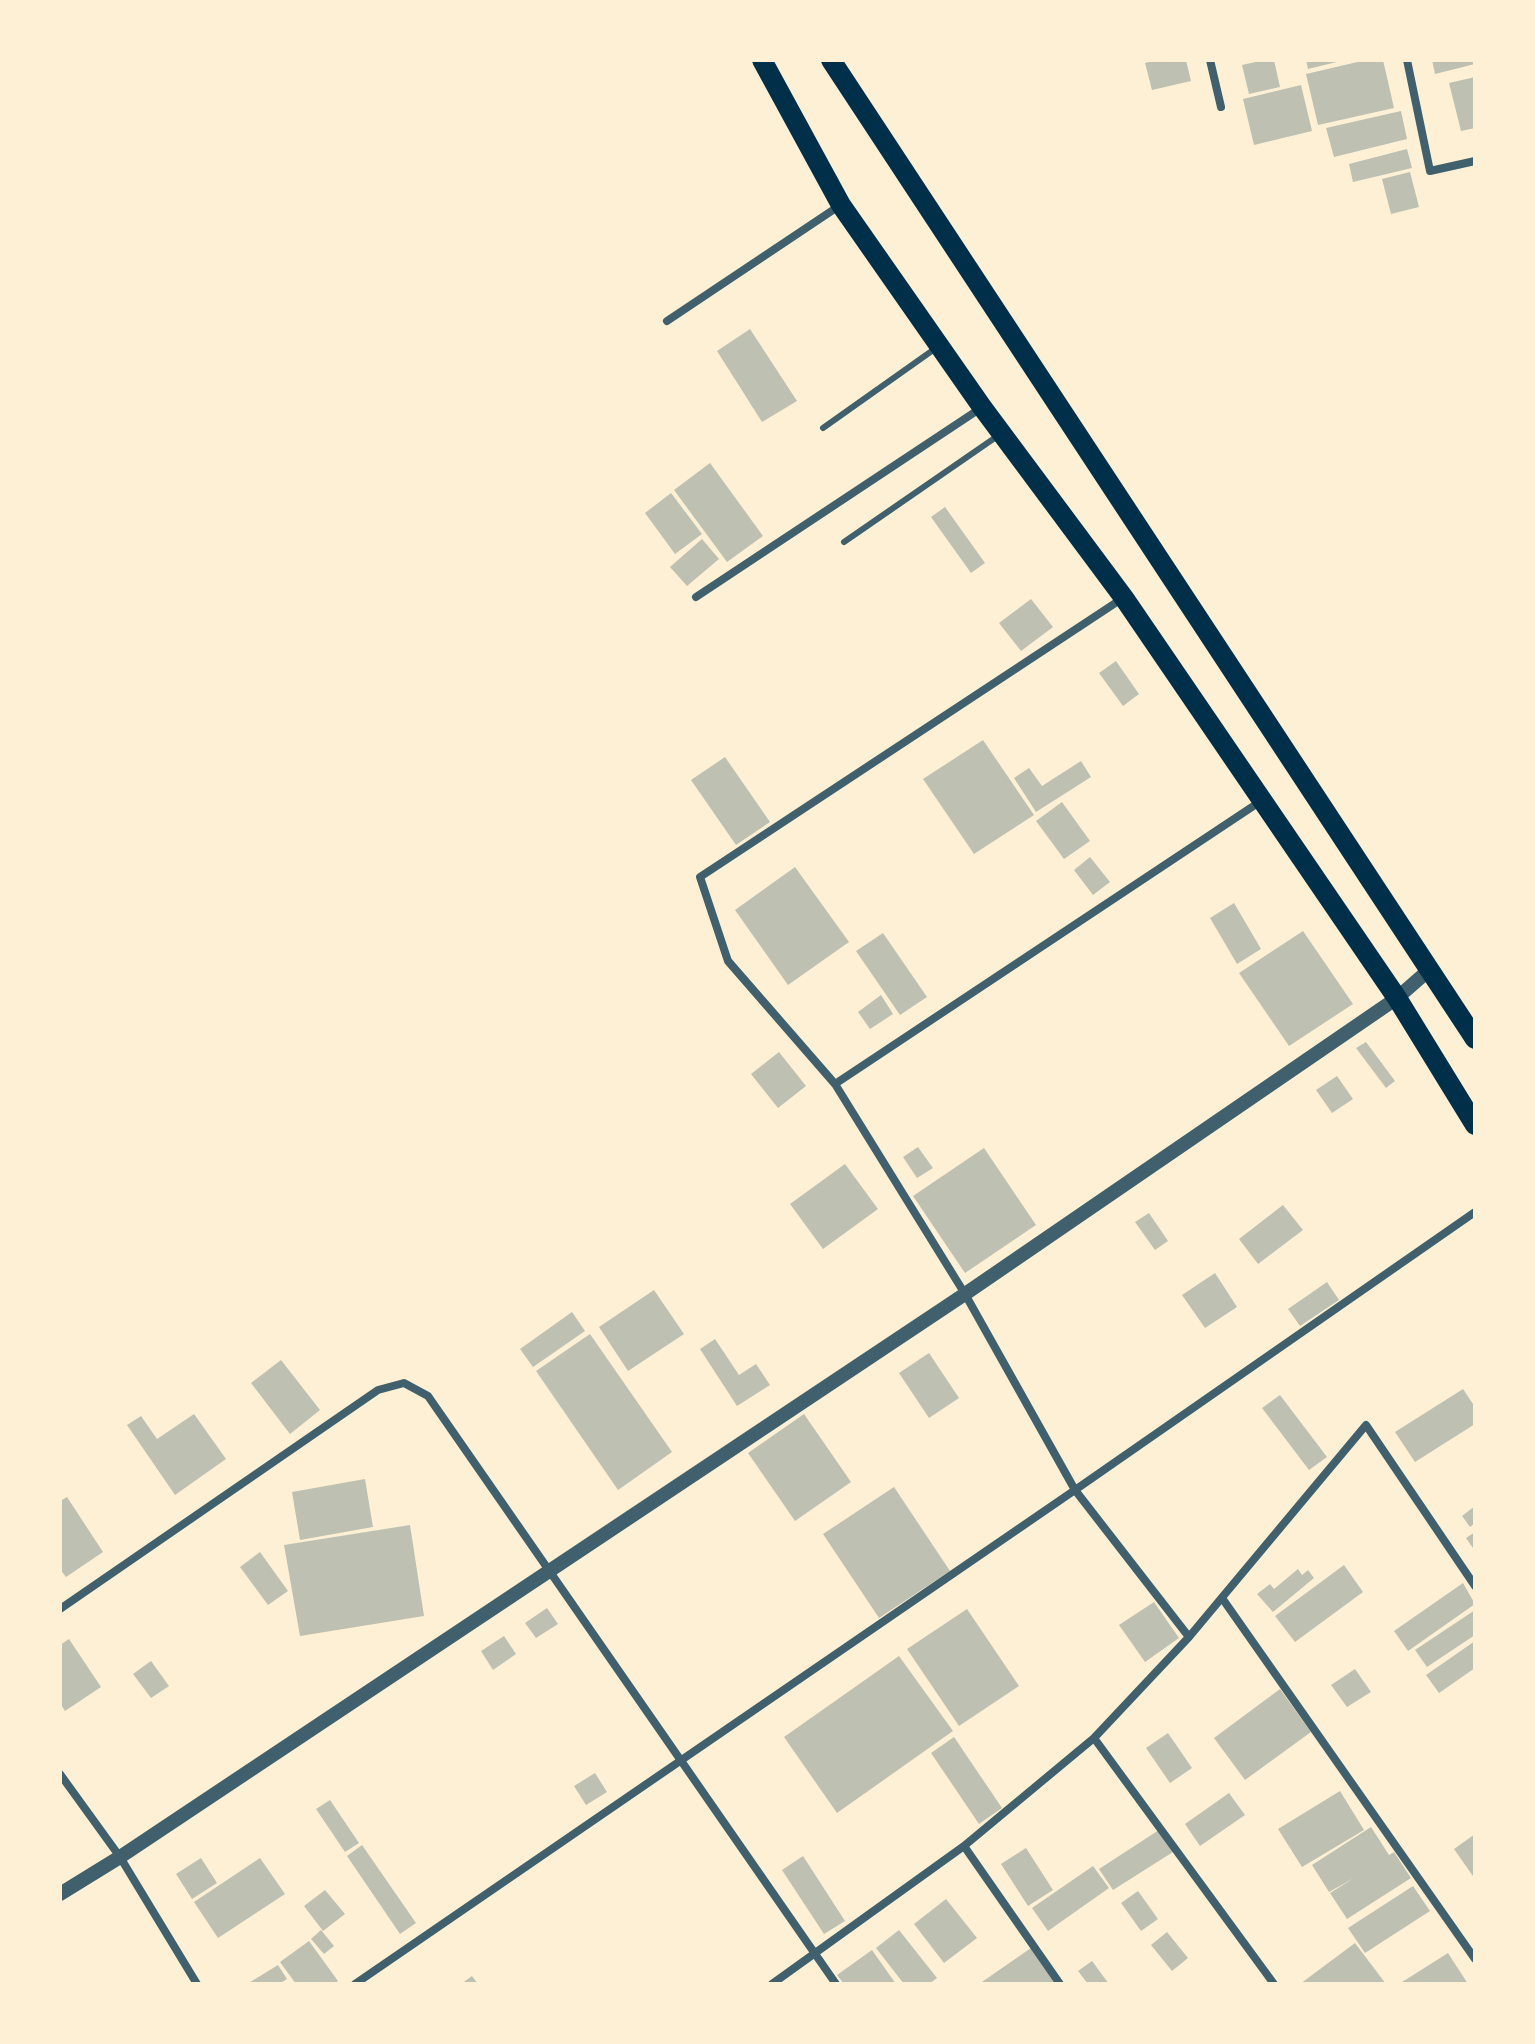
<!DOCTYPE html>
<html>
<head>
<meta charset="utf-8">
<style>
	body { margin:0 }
	#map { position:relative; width:1535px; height:2044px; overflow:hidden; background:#fdf0d5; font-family:"PT Sans Narrow",sans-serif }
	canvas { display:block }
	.frame { position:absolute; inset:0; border:62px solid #fdf0d5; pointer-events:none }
</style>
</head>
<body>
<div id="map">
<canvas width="1535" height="2044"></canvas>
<div class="frame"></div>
</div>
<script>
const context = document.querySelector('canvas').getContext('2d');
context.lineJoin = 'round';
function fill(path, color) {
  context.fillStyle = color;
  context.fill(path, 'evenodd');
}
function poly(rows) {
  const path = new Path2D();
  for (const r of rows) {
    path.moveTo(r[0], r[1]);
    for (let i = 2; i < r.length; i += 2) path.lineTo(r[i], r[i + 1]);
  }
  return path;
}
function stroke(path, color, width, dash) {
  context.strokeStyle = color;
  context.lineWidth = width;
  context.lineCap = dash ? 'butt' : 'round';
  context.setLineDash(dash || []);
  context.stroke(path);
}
const building = poly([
	[1156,60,1186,60,1191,81,1152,90,1145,63],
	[1264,60,1274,60,1280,87,1249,94,1242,65],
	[1306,60,1340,60,1341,61,1308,69],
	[1366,60,1383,60,1394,108,1318,125,1306,74],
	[1432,60,1475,60,1475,64,1435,74],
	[1475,77,1475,128,1461,131,1449,83],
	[1301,85,1312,131,1254,145,1243,99],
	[1401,111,1407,139,1334,157,1326,128],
	[1407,149,1412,168,1353,182,1349,164],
	[1410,172,1419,207,1391,214,1382,179],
	[750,329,797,401,762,422,717,351],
	[710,463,763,536,727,562,674,490],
	[671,493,702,534,675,554,645,513],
	[945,507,985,563,971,573,931,517],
	[702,539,719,559,687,586,670,567],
	[1031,599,1053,627,1021,651,999,623],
	[1116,661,1139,694,1123,706,1099,673],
	[983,740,1034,815,974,854,923,779],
	[725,757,770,822,736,845,691,780],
	[1081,761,1091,777,1036,812,1014,778,1029,768,1042,786],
	[1062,802,1090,841,1064,859,1036,821],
	[1090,857,1110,882,1093,895,1074,870],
	[795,867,849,942,788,985,735,910],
	[1234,903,1261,949,1237,964,1210,918],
	[1303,931,1353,1004,1289,1046,1239,973],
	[883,933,927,997,900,1015,856,951],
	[881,995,893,1014,870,1029,858,1012],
	[1366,1042,1395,1081,1386,1088,1356,1048],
	[779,1052,806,1086,778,1108,751,1074],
	[1337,1076,1353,1099,1332,1113,1316,1090],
	[918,1147,933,1168,917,1178,903,1157],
	[984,1148,1036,1225,965,1273,913,1196],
	[845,1164,878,1209,823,1249,790,1204],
	[1283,1205,1303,1230,1258,1264,1239,1239],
	[1149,1213,1168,1241,1155,1250,1135,1222],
	[1215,1273,1237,1307,1205,1328,1182,1295],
	[1327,1282,1339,1300,1300,1326,1288,1309],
	[654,1290,684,1334,628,1371,599,1327],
	[572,1312,585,1331,533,1367,520,1349],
	[590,1334,672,1452,618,1490,536,1371],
	[715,1339,739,1375,756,1364,770,1385,737,1406,700,1349],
	[929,1353,959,1398,929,1418,899,1373],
	[281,1360,320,1410,290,1434,251,1383],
	[1463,1389,1475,1407,1475,1424,1415,1462,1395,1432],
	[1280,1395,1327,1457,1309,1470,1262,1408],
	[194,1414,226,1459,175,1495,127,1425,141,1416,157,1439],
	[804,1414,851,1482,795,1521,748,1453],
	[365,1479,373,1527,300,1540,292,1492],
	[894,1487,950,1571,879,1618,823,1534],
	[67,1497,103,1552,66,1577,60,1569,60,1501],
	[1475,1506,1475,1523,1470,1527,1462,1516],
	[410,1525,424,1616,300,1636,284,1545],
	[1475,1532,1475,1551,1466,1538],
	[260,1552,288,1591,268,1605,240,1567],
	[1344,1565,1363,1592,1295,1642,1275,1616],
	[1298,1569,1302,1575,1308,1570,1314,1578,1273,1612,1257,1594,1270,1584,1274,1589],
	[1463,1583,1475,1604,1408,1651,1394,1631],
	[1154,1602,1179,1638,1145,1662,1119,1625],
	[547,1608,558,1624,536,1638,525,1623],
	[967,1609,1019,1686,959,1726,907,1649],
	[1475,1610,1475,1635,1427,1667,1415,1650],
	[504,1636,516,1654,493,1670,481,1651],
	[69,1639,101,1687,65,1711,60,1703,60,1645],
	[1475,1641,1475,1668,1439,1693,1426,1675],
	[899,1656,953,1731,837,1813,784,1737],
	[151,1661,169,1686,151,1698,133,1674],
	[1355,1669,1371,1692,1347,1707,1331,1685],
	[1280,1689,1311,1732,1245,1780,1214,1738],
	[1168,1733,1192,1768,1170,1783,1146,1748],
	[954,1737,1002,1808,979,1824,931,1753],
	[595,1773,607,1792,586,1805,574,1786],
	[1340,1791,1364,1830,1302,1867,1278,1829],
	[1229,1793,1245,1815,1200,1846,1185,1824],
	[330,1800,359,1843,345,1852,316,1809],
	[1371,1827,1389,1855,1394,1852,1411,1878,1347,1919,1330,1893,1354,1878,1329,1892,1312,1865],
	[1159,1830,1173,1852,1113,1890,1099,1869],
	[1475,1834,1475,1879,1454,1849],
	[362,1845,416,1923,400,1934,347,1856],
	[1026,1848,1053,1890,1028,1906,1001,1864],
	[803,1856,845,1921,824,1934,782,1870],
	[201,1858,217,1883,192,1899,176,1874],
	[260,1858,285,1894,218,1938,194,1902],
	[1093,1866,1109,1888,1048,1931,1032,1908],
	[1413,1886,1430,1911,1365,1953,1348,1928],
	[325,1890,345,1914,323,1931,304,1906],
	[1138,1891,1158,1919,1141,1931,1121,1903],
	[946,1899,977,1938,944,1963,914,1924],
	[321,1930,334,1946,324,1954,311,1939],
	[899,1930,937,1978,929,1984,904,1984,876,1948],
	[1167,1932,1188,1958,1172,1971,1151,1945],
	[309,1941,338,1981,333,1984,296,1984,280,1962],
	[1355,1943,1386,1984,1300,1984],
	[1031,1948,1056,1984,979,1984],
	[872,1950,896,1984,844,1984,837,1975],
	[1448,1953,1468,1984,1399,1984],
	[1092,1961,1109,1984,1088,1984,1078,1971],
	[278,1965,287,1979,279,1984,247,1984],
	[472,1976,478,1984,461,1984]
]);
const service = poly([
	[823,428,936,348],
	[844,542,999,435]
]);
const minor = poly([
	[1210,60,1221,107],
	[1407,60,1430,171,1475,161],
	[667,321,839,206],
	[696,597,981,408],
	[1123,598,700,877,728,961,835,1084,965,1294,1075,1490,1475,1212],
	[835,1084,1261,801],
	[1222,1598,1475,1959],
	[60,1609,378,1390,404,1383,428,1396,836,1984],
	[1094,1738,1274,1984],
	[60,1774,120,1857,197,1984],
	[964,1846,1060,1984],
	[355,1984,1075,1490,1189,1637],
	[772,1984,964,1846,1094,1738,1189,1637,1366,1425,1475,1586]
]);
const tertiary = poly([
	[60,1894,120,1857,965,1294,1397,998,1429,970]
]);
const primary = poly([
	[762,60,841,205,982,407,1124,598,1397,998,1475,1125],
	[831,60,1475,1039]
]);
fill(building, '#bec0b2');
stroke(service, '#3f606c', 6);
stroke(minor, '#3f606c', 8);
stroke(tertiary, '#3f606c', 14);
stroke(primary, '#003049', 20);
</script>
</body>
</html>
